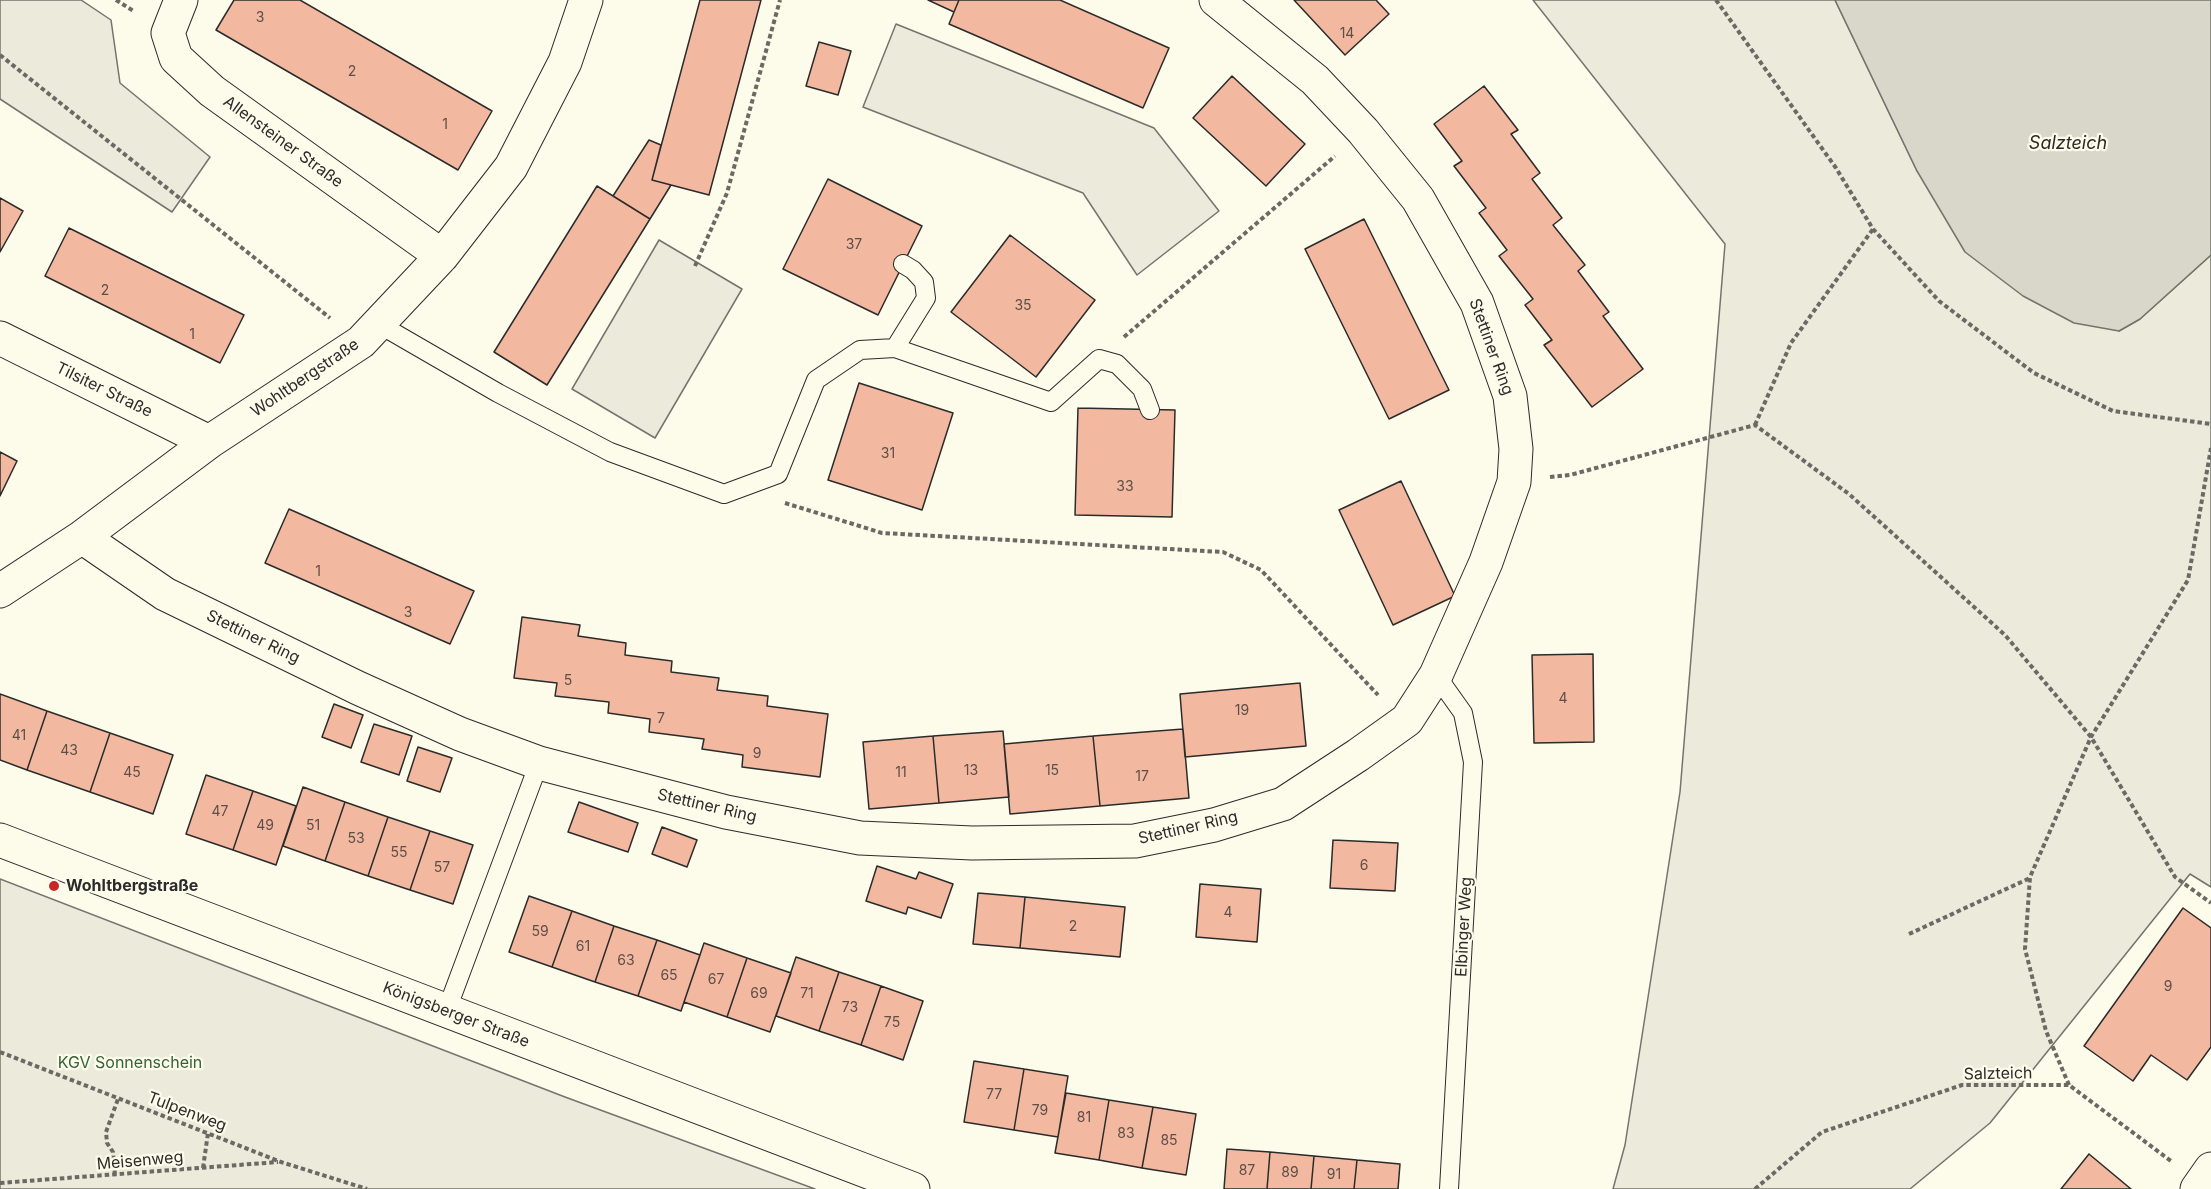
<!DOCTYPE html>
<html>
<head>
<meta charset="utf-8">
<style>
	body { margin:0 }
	canvas { display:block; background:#fdfbea }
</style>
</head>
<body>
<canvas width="2211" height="1189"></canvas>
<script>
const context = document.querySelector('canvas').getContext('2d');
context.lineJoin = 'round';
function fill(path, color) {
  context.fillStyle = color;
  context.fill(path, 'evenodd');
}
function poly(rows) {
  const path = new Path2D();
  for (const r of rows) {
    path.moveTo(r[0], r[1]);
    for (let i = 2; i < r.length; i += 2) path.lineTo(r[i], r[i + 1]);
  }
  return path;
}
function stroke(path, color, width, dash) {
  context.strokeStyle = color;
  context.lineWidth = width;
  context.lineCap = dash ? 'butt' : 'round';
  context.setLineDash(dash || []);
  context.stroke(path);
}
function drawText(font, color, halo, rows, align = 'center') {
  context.font = font + ' Inter,sans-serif';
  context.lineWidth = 4.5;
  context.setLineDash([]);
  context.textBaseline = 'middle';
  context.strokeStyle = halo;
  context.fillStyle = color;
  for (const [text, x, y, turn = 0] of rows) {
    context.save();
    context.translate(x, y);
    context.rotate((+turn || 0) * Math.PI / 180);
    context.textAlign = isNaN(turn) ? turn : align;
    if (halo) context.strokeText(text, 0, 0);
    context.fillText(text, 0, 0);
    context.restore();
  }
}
const green = poly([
	[0,0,81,0,111,20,120,83,210,157,172,212,0,99,0,0],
	[1533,0,1835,0,1917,171,2119,331,2140,319,2211,255,2211,887,2190,874,1990,1123,1910,1189,1613,1189,1625,1145,1680,792,1725,244,1533,0],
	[0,879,565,1097,815,1189,0,1189,0,879]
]);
const parking = poly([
	[896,24,1154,128,1219,211,1137,275,1083,193,863,107,896,24],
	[659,240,742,289,655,438,572,389,659,240]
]);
const water = poly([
	[1835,0,2211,0,2211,255,2140,319,2119,331,2074,323,2023,296,1965,252,1917,171,1835,0]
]);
const building = poly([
	[234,0,300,0,492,111,458,170,216,30,234,0],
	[700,0,761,0,709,195,652,180,700,0],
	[928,0,959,0,954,12,928,0],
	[959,0,1060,0,1169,48,1143,108,949,24,959,0],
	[1294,0,1376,0,1389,14,1345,55,1294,0],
	[819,42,851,51,838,95,806,86,819,42],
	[1232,76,1305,144,1266,186,1193,118,1232,76],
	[1484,86,1518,130,1511,134,1540,173,1532,179,1562,218,1553,225,1585,265,1578,271,1609,312,1603,316,1643,369,1592,407,1544,345,1552,340,1525,305,1533,299,1499,256,1507,250,1479,213,1486,208,1454,166,1462,161,1434,124,1484,86],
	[649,140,661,145,652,180,671,185,650,219,613,196,649,140],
	[828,179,922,226,878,315,783,269,828,179],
	[597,186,650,219,547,385,494,352,597,186],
	[0,198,23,211,0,252,0,198],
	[1364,219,1449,390,1389,419,1305,249,1364,219],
	[69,228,244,315,220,363,45,276,69,228],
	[1010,235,1095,300,1036,377,951,312,1010,235],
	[859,383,953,413,922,510,828,480,859,383],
	[1078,408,1175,410,1172,517,1075,515,1078,408],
	[0,452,17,461,0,496,0,452],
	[1401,481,1455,596,1393,625,1339,510,1401,481],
	[289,509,474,591,450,644,265,563,289,509],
	[522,617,580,625,578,636,626,643,625,655,672,661,671,672,719,678,717,690,768,696,767,706,828,714,820,777,742,767,743,755,702,749,704,739,649,732,650,719,608,713,609,702,555,696,557,683,514,678,522,617],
	[1593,654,1594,742,1534,743,1532,655,1593,654],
	[1300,683,1306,746,1185,757,1180,694,1300,683],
	[0,694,47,711,27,770,0,760,0,694],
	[334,704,363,715,351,748,322,737,334,704],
	[47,711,110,733,90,792,27,770,47,711],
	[374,724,412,736,399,775,361,762,374,724],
	[1183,729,1189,798,1100,806,1093,736,1183,729],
	[1003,731,1009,797,939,803,933,736,1003,731],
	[110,733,173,755,153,814,90,792,110,733],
	[933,736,939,803,869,809,863,742,933,736],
	[1093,736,1100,806,1010,814,1004,744,1093,736],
	[418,747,452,758,440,792,407,781,418,747],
	[206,775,253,791,233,850,186,834,206,775],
	[303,787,345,802,325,861,283,846,303,787],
	[253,791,296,806,276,865,233,850,253,791],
	[345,802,388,817,368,876,325,861,345,802],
	[579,802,638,823,628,852,568,832,579,802],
	[388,817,430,831,410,890,368,876,388,817],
	[662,827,697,840,687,867,652,854,662,827],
	[430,831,473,845,453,904,410,890,430,831],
	[1333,840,1398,843,1395,891,1330,888,1333,840],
	[877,866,916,879,919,872,953,884,941,918,908,907,906,914,866,901,877,866],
	[1200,884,1261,889,1257,942,1196,937,1200,884],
	[978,893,1025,897,1020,948,973,944,978,893],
	[529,896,572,911,552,967,509,952,529,896],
	[1025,897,1125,907,1120,957,1020,948,1025,897],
	[2183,908,2211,928,2211,1047,2187,1080,2151,1055,2133,1081,2084,1046,2183,908],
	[572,911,614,926,595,982,552,967,572,911],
	[614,926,657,940,638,996,595,982,614,926],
	[657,940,700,955,681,1011,638,996,657,940],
	[704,943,747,958,727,1017,684,1002,704,943],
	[796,957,839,972,819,1031,776,1016,796,957],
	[747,958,791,973,770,1032,727,1017,747,958],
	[839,972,881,986,861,1045,819,1031,839,972],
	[881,986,923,1001,903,1060,861,1045,881,986],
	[974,1061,1024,1069,1014,1130,964,1122,974,1061],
	[1024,1069,1068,1076,1058,1137,1014,1130,1024,1069],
	[1066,1093,1109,1100,1099,1160,1055,1153,1066,1093],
	[1109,1100,1153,1107,1142,1168,1099,1160,1109,1100],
	[1153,1107,1196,1114,1186,1175,1142,1168,1153,1107],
	[1227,1149,1270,1152,1267,1189,1224,1189,1227,1149],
	[1270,1152,1314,1156,1311,1189,1267,1189,1270,1152],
	[2089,1154,2131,1189,2061,1189,2089,1154],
	[1314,1156,1357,1160,1354,1189,1311,1189,1314,1156],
	[1357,1160,1400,1164,1398,1189,1354,1189,1357,1160]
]);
const path = poly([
	[116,0,135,12],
	[1716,0,1836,168,1873,229,1939,301,2034,373,2113,411,2211,424],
	[0,55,330,318],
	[695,266,727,193,780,0],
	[1124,337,1335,156],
	[1755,425,1791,343,1873,229],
	[1550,477,1570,475,1755,425,1849,494,2005,635,2091,737,2175,877,2211,903],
	[785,503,882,533,1223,552,1261,570,1378,695],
	[1909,934,2030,878],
	[0,1052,281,1162,367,1189],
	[2069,1085,2046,1031,2025,949,2030,877,2091,737,2188,580,2211,448],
	[203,1168,208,1133],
	[115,1175,113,1152,107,1143,106,1132,118,1099],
	[0,1183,278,1162],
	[1755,1189,1822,1132,1962,1085,2069,1085,2171,1161]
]);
const lane = poly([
	[377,323,498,393,610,452,724,494,778,474,816,380,860,350,895,348,1051,402,1099,359,1117,364,1142,389,1150,410],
	[895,348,926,298,924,282,913,270,903,264],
	[1436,675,1463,713,1473,762,1449,1189],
	[446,1012,539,763]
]);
const street = poly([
	[181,0,168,33,176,58,212,91,442,256],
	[0,338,209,442],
	[82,537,165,594,358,688,460,734,539,763,726,812,860,838,972,843,1135,841,1214,825,1283,804,1358,755,1407,720,1436,675,1486,562,1514,482,1516,449,1510,396,1477,303,1418,199,1363,131,1315,80,1216,0],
	[0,591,82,537,209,442,361,342,442,256,511,167,565,62,586,0],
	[0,840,913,1189],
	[2197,1189,2211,1169]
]);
const markers = [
	[54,886,6,"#c62828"]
];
const numberNames = [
	["3",260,18],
	["14",1347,34],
	["2",352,72],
	["1",445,125],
	["37",854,245],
	["2",105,291],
	["35",1023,306],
	["1",192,335],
	["31",888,454],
	["33",1125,487],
	["1",318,572],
	["3",408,613],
	["5",568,681],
	["4",1563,699],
	["19",1242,711],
	["7",661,719],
	["41",19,736],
	["43",69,751],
	["9",757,754],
	["13",971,771],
	["15",1052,771],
	["45",132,773],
	["11",901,773],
	["17",1142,777],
	["47",220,812],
	["49",265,826],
	["51",313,826],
	["53",356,839],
	["55",399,853],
	["6",1364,866],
	["57",442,868],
	["4",1228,913],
	["2",1073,927],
	["59",540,932],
	["61",583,947],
	["63",626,961],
	["65",669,976],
	["67",716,980],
	["9",2168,987],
	["69",759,994],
	["71",807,994],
	["73",850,1008],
	["75",892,1023],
	["77",994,1095],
	["79",1040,1111],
	["81",1084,1118],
	["83",1126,1134],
	["85",1169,1141],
	["87",1247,1171],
	["89",1290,1173],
	["91",1334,1175]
];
const streetNames = [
	["Allensteiner Straße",283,142,36],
	["Stettiner Ring",1491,347,70],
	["Wohltbergstraße",305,378,-34],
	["Tilsiter Straße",104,390,26],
	["Stettiner Ring",253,637,26],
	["Stettiner Ring",707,806,13],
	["Stettiner Ring",1188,828,-13],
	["Elbinger Weg",1464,927,-87],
	["Königsberger Straße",456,1015,21],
	["Salzteich",1998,1074,-1],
	["Tulpenweg",187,1112,21],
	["Meisenweg",140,1161,-5]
];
const poiNames = [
	["Wohltbergstraße",66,886]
];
const parkNames = [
	["KGV Sonnenschein",130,1063]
];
const waterNames = [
	["Salzteich",2068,144]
];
fill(green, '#ecebdb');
stroke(green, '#74746e', 1.5);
fill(parking, '#eceadb');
stroke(parking, '#74746e', 1.5);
fill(water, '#d8d7c9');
stroke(water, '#74746e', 1.5);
fill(building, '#f2b8a0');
stroke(building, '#2b2b2b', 1.5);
stroke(lane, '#2b2b2b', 20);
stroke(street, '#2b2b2b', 35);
stroke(path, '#6a6964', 4, [4.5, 3]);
stroke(lane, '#fdfbea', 18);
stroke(street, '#fdfbea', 33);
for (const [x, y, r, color] of markers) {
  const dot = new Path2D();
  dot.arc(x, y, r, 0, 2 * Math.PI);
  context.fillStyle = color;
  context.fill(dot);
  stroke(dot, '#fdfbea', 2);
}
drawText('14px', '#5d4e48', null, numberNames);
drawText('16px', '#2b2b2b', '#fdfbea', streetNames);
drawText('bold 16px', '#2b2b2b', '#fdfbea', poiNames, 'left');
drawText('16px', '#34623c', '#fdfbea', parkNames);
drawText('italic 18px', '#2b2b2b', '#fdfbea', waterNames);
</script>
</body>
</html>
